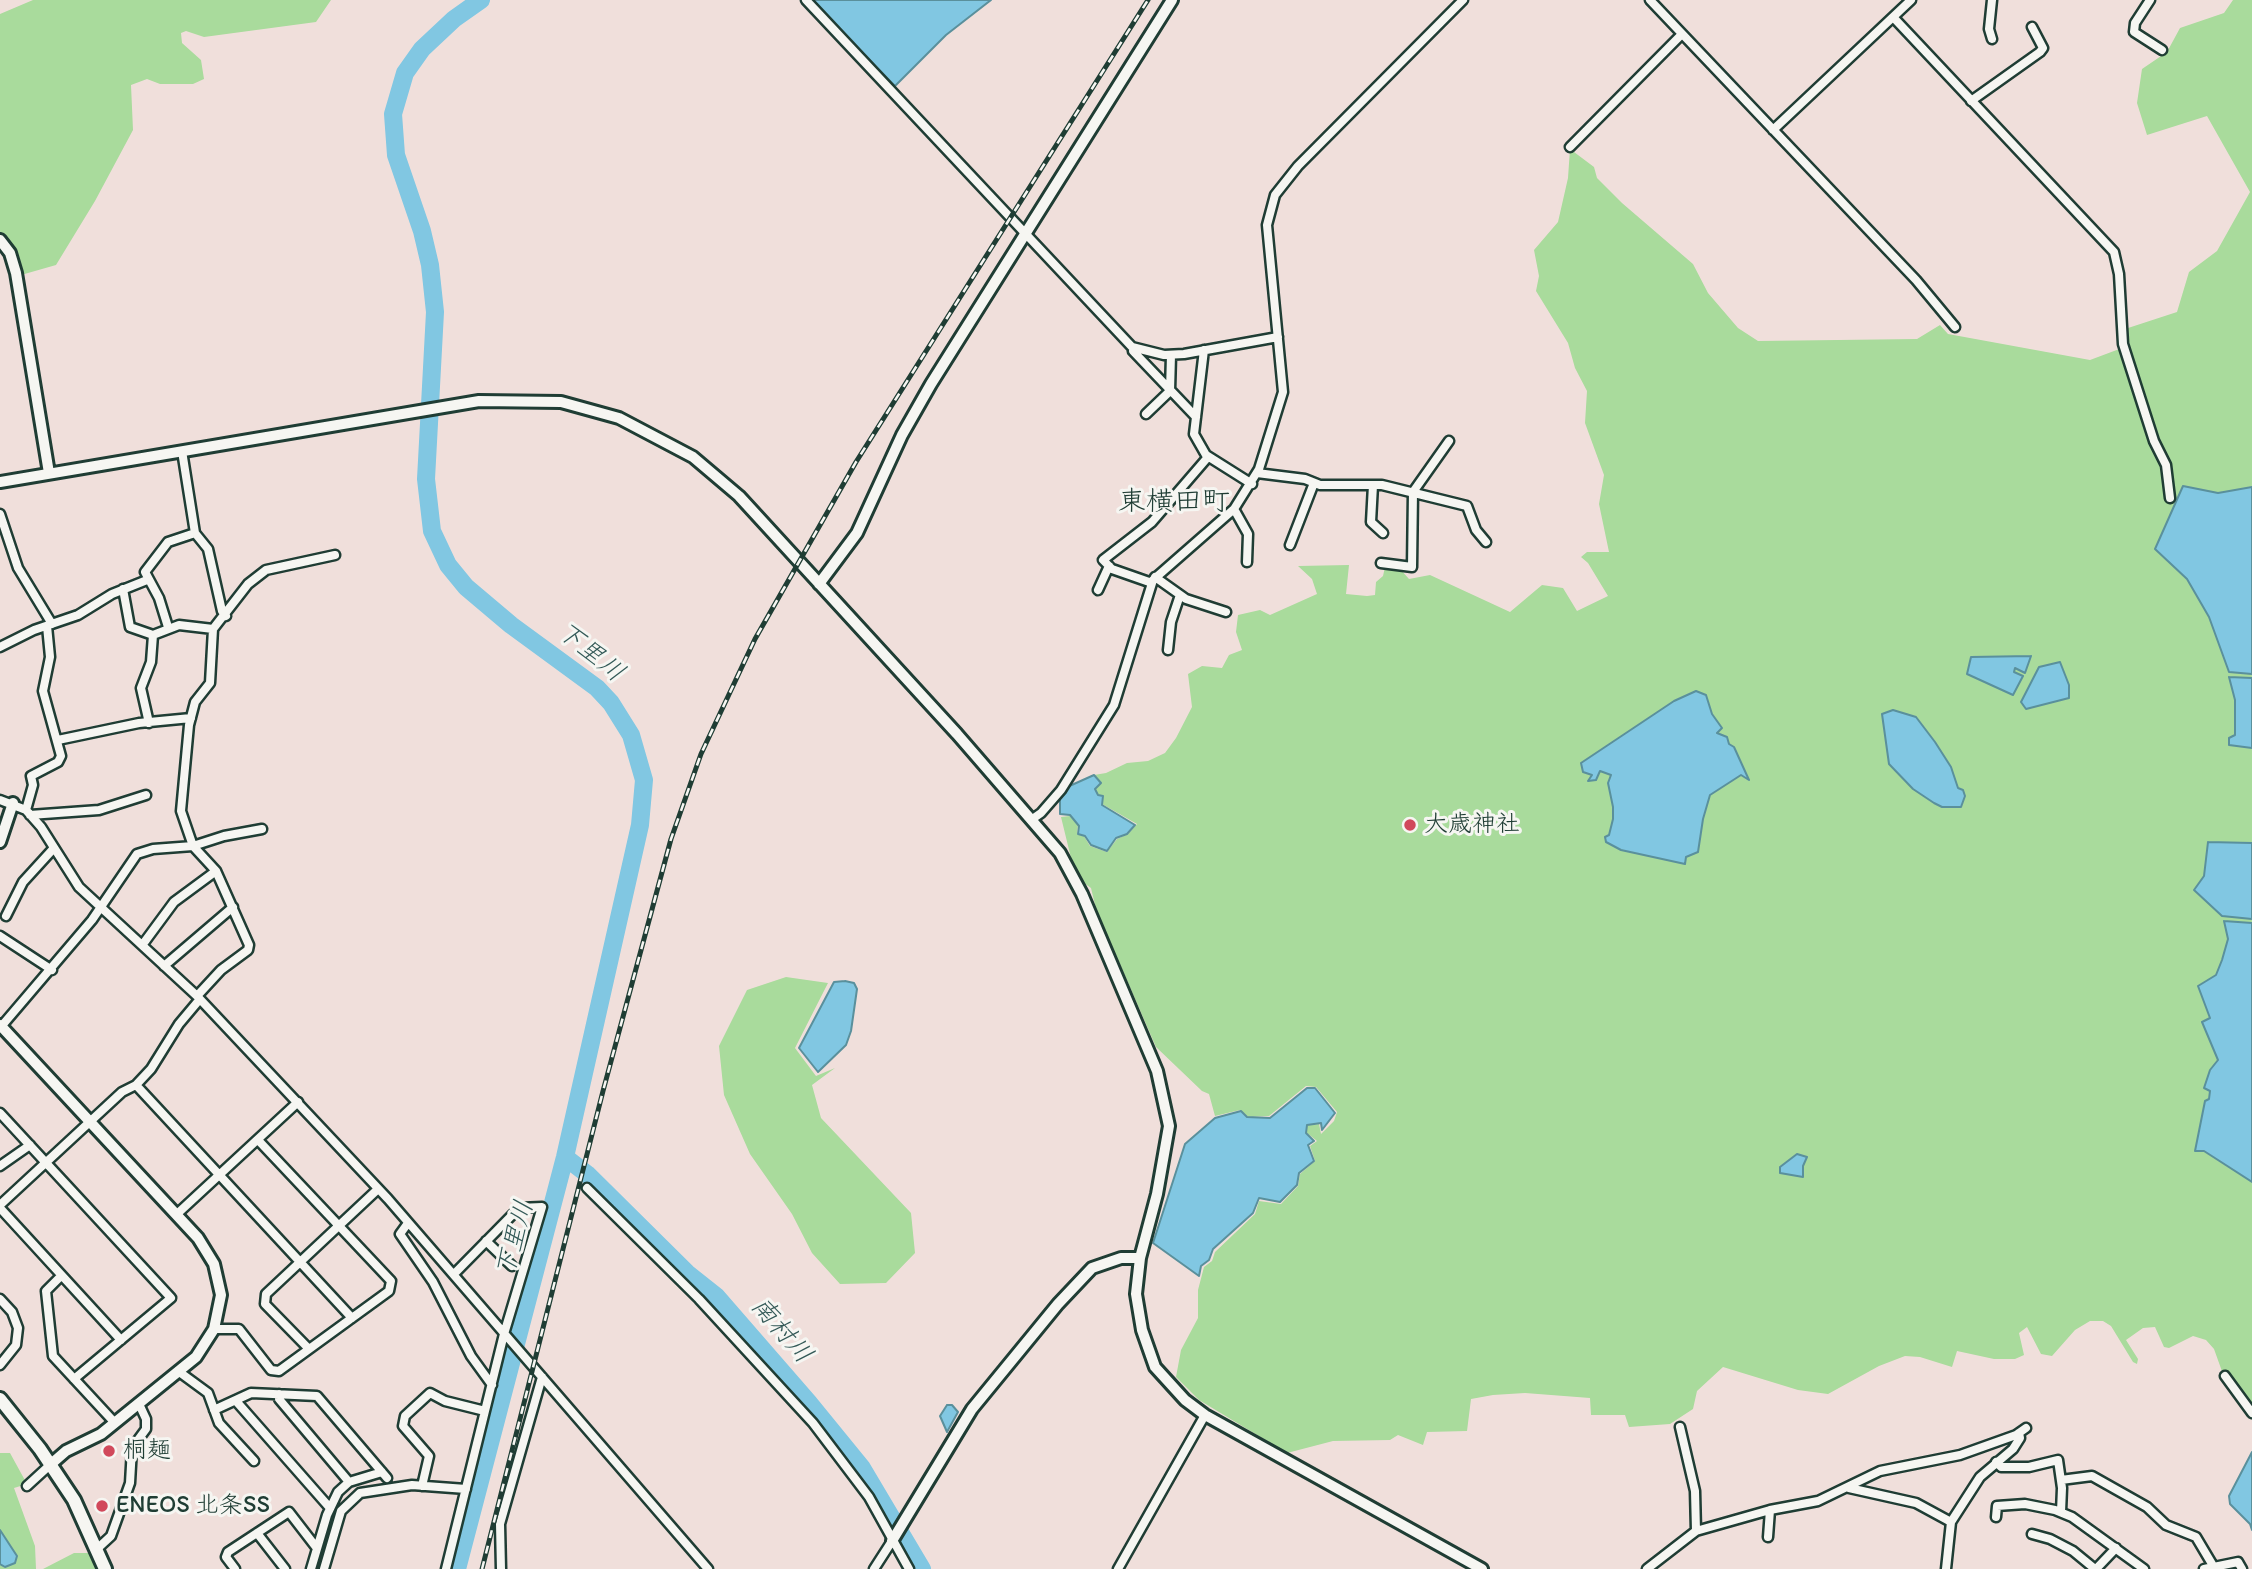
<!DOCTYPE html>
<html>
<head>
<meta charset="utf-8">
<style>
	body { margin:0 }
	canvas { display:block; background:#f0dfdb }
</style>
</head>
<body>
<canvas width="2252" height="1569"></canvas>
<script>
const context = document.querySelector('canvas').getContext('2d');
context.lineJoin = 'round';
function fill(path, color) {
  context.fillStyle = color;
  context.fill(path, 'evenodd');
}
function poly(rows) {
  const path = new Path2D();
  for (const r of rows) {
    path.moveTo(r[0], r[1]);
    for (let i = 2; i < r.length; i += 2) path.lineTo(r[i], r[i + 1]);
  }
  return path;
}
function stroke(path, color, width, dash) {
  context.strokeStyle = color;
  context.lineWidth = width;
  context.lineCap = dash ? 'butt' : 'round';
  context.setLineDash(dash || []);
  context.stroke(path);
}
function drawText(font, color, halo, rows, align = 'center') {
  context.font = font + ' Itim,"Klee One",sans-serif';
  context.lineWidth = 6;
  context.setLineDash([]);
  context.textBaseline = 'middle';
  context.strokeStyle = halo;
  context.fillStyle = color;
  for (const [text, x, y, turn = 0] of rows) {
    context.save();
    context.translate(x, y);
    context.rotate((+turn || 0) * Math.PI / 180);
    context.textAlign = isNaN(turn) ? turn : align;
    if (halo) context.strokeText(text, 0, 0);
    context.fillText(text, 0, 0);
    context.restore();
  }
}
const green = poly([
	[33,0,331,0,316,22,204,37,186,31,181,33,182,43,201,60,204,79,193,84,160,84,147,79,131,85,133,130,95,201,56,265,21,275,18,255,0,232,0,14],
	[2233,0,2252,0,2252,1419,2228,1388,2214,1349,2206,1340,2193,1336,2169,1348,2164,1347,2155,1327,2143,1328,2126,1340,2138,1359,2137,1364,2133,1362,2111,1326,2103,1321,2090,1321,2075,1330,2052,1356,2041,1354,2027,1327,2019,1333,2024,1355,2015,1359,1994,1359,1957,1351,1952,1367,1920,1357,1905,1356,1879,1366,1828,1394,1798,1390,1723,1367,1697,1391,1693,1409,1670,1424,1629,1427,1625,1415,1591,1415,1590,1398,1525,1393,1493,1395,1471,1399,1467,1431,1427,1432,1423,1445,1398,1435,1390,1440,1333,1441,1287,1453,1199,1400,1176,1377,1181,1350,1198,1318,1198,1290,1204,1267,1212,1261,1215,1252,1255,1214,1259,1201,1281,1204,1298,1186,1300,1174,1315,1161,1310,1146,1317,1141,1307,1133,1307,1125,1319,1124,1321,1134,1334,1121,1337,1112,1316,1087,1306,1086,1269,1116,1248,1117,1240,1110,1215,1116,1209,1094,1202,1091,1156,1047,1096,909,1091,888,1084,883,1071,858,1061,817,1070,816,1078,825,1077,834,1084,836,1090,846,1107,852,1117,839,1128,834,1137,824,1102,804,1103,796,1098,795,1095,789,1101,783,1094,775,1106,773,1127,763,1148,761,1165,753,1176,738,1192,707,1188,674,1202,666,1222,668,1229,655,1242,650,1236,632,1238,615,1260,610,1270,615,1317,594,1312,579,1298,566,1349,565,1346,594,1367,596,1375,595,1376,582,1383,576,1385,567,1401,570,1409,579,1430,575,1510,612,1542,585,1563,588,1577,611,1608,596,1588,563,1581,557,1587,552,1609,552,1599,504,1604,475,1585,423,1587,391,1575,368,1568,343,1536,291,1539,276,1534,250,1558,222,1568,178,1570,149,1594,167,1597,178,1622,203,1693,264,1708,293,1738,328,1758,341,1917,339,1940,325,1948,334,2090,360,2130,345,2125,329,2177,312,2189,272,2217,251,2250,192,2207,116,2147,135,2137,103,2142,69,2167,52,2180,28,2224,13],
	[786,977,828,983,795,1048,816,1076,835,1068,812,1085,821,1118,911,1213,915,1253,886,1283,840,1284,812,1253,792,1214,750,1154,724,1095,719,1046,747,990],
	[0,1453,10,1453,27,1484,14,1488,35,1546,36,1569,0,1569],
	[74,1553,90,1553,96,1569,43,1569]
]);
const water = poly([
	[810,0,991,0,946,35,895,86,810,0],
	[2183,486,2218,493,2252,487,2252,674,2229,672,2209,617,2187,579,2155,549,2183,486],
	[2031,656,2025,673,2015,668,2014,672,2023,676,2013,695,1967,674,1971,657,2031,656],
	[2060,662,2069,685,2069,698,2026,709,2021,702,2039,667,2060,662],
	[2229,677,2252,678,2252,748,2229,745,2229,738,2235,735,2235,700,2229,677],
	[1696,691,1706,695,1712,714,1722,728,1717,733,1727,737,1729,744,1734,747,1749,780,1741,775,1710,795,1703,819,1698,852,1686,857,1685,864,1621,850,1606,842,1605,837,1609,835,1613,819,1613,807,1608,783,1611,775,1600,771,1596,780,1588,781,1592,775,1583,772,1581,763,1674,701,1696,691],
	[1893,710,1916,717,1935,742,1951,767,1958,788,1963,790,1965,796,1961,807,1942,807,1934,803,1913,789,1889,764,1882,714,1893,710],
	[1094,775,1101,783,1095,789,1098,795,1103,796,1102,805,1135,825,1127,834,1116,838,1107,851,1091,845,1085,836,1078,834,1079,826,1070,815,1060,814,1060,796,1065,788,1094,775],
	[2208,842,2252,843,2252,919,2222,916,2194,890,2204,876,2208,842],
	[2224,921,2252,923,2252,1182,2204,1151,2195,1151,2205,1101,2209,1099,2210,1091,2204,1088,2210,1070,2218,1060,2202,1022,2210,1018,2198,986,2216,975,2222,960,2228,939,2224,921],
	[845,981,854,983,857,989,851,1031,846,1045,818,1072,799,1048,834,982,845,981],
	[1307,1088,1315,1088,1335,1113,1322,1130,1321,1123,1307,1125,1306,1133,1314,1141,1308,1145,1314,1161,1299,1173,1297,1185,1280,1202,1259,1198,1253,1213,1213,1249,1209,1260,1201,1266,1199,1276,1153,1243,1185,1144,1215,1118,1241,1111,1247,1117,1270,1118,1307,1088],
	[1797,1154,1807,1157,1803,1166,1803,1177,1780,1173,1780,1167,1797,1154],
	[947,1405,952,1405,958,1412,947,1432,940,1416,947,1405],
	[2252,1452,2252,1530,2250,1524,2230,1504,2229,1496,2252,1452],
	[0,1530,17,1556,15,1563,5,1567,0,1564,0,1530]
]);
const river = poly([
	[565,1157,587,1174,687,1273,716,1296,809,1403,862,1468,922,1569],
	[457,1569,565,1157,640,825,644,780,631,735,611,703,597,688,511,625,466,587,448,565,432,531,426,479,435,312,430,265,422,231,396,155,393,114,405,73,422,49,454,19,481,0]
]);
const street = poly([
	[806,0,1132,347,1164,355,1184,354,1278,337],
	[1650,0,1916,280,1955,327],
	[2150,0,2135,23,2134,32,2162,50],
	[1893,17,2114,252,2119,274,2123,344,2154,441,2166,465,2170,498],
	[1992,39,1989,29,1992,0],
	[1971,101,2040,52,2043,48,2032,27],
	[1773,130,1911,0],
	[1570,147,1682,34],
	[1134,348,1133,351,1196,417],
	[1204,350,1194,434,1206,455,1252,484],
	[1146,414,1170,391,1171,355],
	[182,451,195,533,208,549,222,611,226,616],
	[1257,473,1305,479,1320,485,1382,485,1467,506,1476,530,1486,542],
	[1373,485,1371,522,1383,533],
	[1234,509,1248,534,1247,562],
	[0,514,18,568,52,624],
	[1290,545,1314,483],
	[1381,563,1412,567,1413,492,1449,441],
	[1155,577,1186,599,1226,612],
	[1152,583,1112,569,1103,560,1152,522,1208,457],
	[123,589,130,627,153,635,151,662,141,688,149,723],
	[1098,590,1109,566],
	[168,627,159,598,145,572,168,542,195,533],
	[153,635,179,625,213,629],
	[0,647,34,630,78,615,112,594,147,580],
	[1168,650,1171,622,1180,595],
	[58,740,139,723,191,718],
	[0,800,26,810,41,827,79,887,197,996,388,1199,708,1569],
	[26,810,33,785,31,776,58,762,61,756,43,691,50,657,47,626],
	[30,815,99,810,146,795],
	[1031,820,1041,813,1061,790,1114,705,1153,580,1234,509,1259,469,1283,392,1267,225,1275,195,1298,166,1463,0],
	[6,916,23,882,54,848],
	[0,936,52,970],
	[143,944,174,902,216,871],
	[164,966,233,907],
	[197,996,221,970,248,950,249,945,216,871,193,846,181,811,189,725,195,702,210,683,213,629,248,584,266,570,335,555],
	[0,1028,92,920,137,854,153,849,193,846,224,836,262,829],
	[136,1085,352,1318],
	[0,1113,171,1298,74,1379],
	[0,1166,30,1145],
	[587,1188,699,1299,813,1423,869,1497,909,1569],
	[0,1205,122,1092,136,1085,151,1069,179,1024,200,999],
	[0,1208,121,1340],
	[177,1214,298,1102],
	[408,1223,400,1234,433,1282,471,1356,492,1385],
	[486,1241,512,1266],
	[61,1276,46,1291,53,1356,115,1423],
	[0,1299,12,1312,18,1328,16,1345,0,1365],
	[214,1329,239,1329,271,1370,279,1371,389,1291,391,1281,258,1140],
	[309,1349,265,1304,266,1294,378,1189],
	[178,1371,208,1393,219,1423,254,1461],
	[2225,1376,2252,1413],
	[279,1394,279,1399,349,1482],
	[236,1401,330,1508],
	[214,1410,251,1393,317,1396,387,1478],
	[1680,1427,1695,1491,1696,1531],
	[1996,1462,2001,1467,2029,1467,2058,1460,2062,1488,2061,1512],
	[2061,1480,2092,1476,2147,1507,2166,1525,2196,1537,2215,1569],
	[27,1486,51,1464],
	[422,1486,429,1456,403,1426,405,1416,430,1393,445,1401,485,1411],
	[1849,1488,1916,1503,1951,1522],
	[1996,1517,1997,1506,2025,1504,2055,1510,2072,1517,2144,1569],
	[257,1533,285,1569],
	[2032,1534,2050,1539,2073,1551,2095,1569],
	[1768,1537,1770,1510],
	[98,1548,111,1536,130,1483,132,1448,146,1429,146,1419,139,1404],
	[235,1569,226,1557,228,1552,289,1512,316,1547],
	[311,1569,327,1515,338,1492,349,1482,382,1472],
	[324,1569,341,1511,360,1493,412,1485,466,1489],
	[446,1569,504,1334,542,1207,519,1208,454,1274],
	[501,1569,500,1524,542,1377],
	[874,1569,892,1541],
	[1118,1569,1205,1415],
	[1647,1569,1696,1531,1770,1510,1818,1501,1880,1471,1960,1455,2016,1435,2026,1428],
	[1946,1569,1951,1522,1980,1477,2013,1449,2020,1438,2019,1433],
	[2096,1569,2116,1548],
	[2204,1569,2238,1562,2242,1569]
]);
const secondary = poly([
	[0,240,10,253,16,273,49,473],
	[0,482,479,401,561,402,619,418,693,457,739,496,957,734,1060,853,1082,894,1157,1071,1169,1126,1157,1194,1140,1258,1136,1294,1142,1330,1155,1367,1185,1400,1205,1415,1482,1569],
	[819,584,857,533,902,435,931,384,1172,0],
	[0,842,13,803],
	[0,1025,198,1238,214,1264,221,1295,214,1329,196,1357,101,1434,66,1451,51,1464],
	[892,1541,972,1409,1058,1304,1092,1268,1121,1258,1140,1258]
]);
const primary = poly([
	[0,1399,40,1449,74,1500,105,1569]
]);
const rail = poly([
	[482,1569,603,1091,671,839,701,754,755,639,856,462,1148,0]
]);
const markers = [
	[1410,825,7,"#d1495b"],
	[109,1451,7,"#d1495b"],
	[102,1506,7,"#d1495b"]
];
const poiNames = [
	["大歳神社",1424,825],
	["桐麺",123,1451],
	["ENEOS 北条SS",116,1506]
];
const waterNames = [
	["下里川",590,653,39],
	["下里川",516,1239,-75],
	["南村川",781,1331,49]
];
const quarterNames = [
	["東横田町",1174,503]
];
fill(green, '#a9db9c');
fill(water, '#81c7e2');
stroke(water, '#5a909c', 2);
stroke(river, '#81c7e2', 18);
stroke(street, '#1f3d34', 13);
stroke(secondary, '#1f3d34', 16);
stroke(primary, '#1f3d34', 18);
stroke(street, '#f6f6f2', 8);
stroke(secondary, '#f6f6f2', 10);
stroke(primary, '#f6f6f2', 12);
stroke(rail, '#1f3d34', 5);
stroke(rail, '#f6f6f2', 2.5, [8]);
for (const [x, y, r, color] of markers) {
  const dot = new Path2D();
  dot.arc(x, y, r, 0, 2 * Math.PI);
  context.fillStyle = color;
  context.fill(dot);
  stroke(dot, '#f6f6f2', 2.5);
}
drawText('24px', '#1f3d34', '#f6f6f2', poiNames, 'left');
drawText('italic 26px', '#335957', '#f6f6f2', waterNames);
drawText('28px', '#1f3d34', '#f6f6f2', quarterNames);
</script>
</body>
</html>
